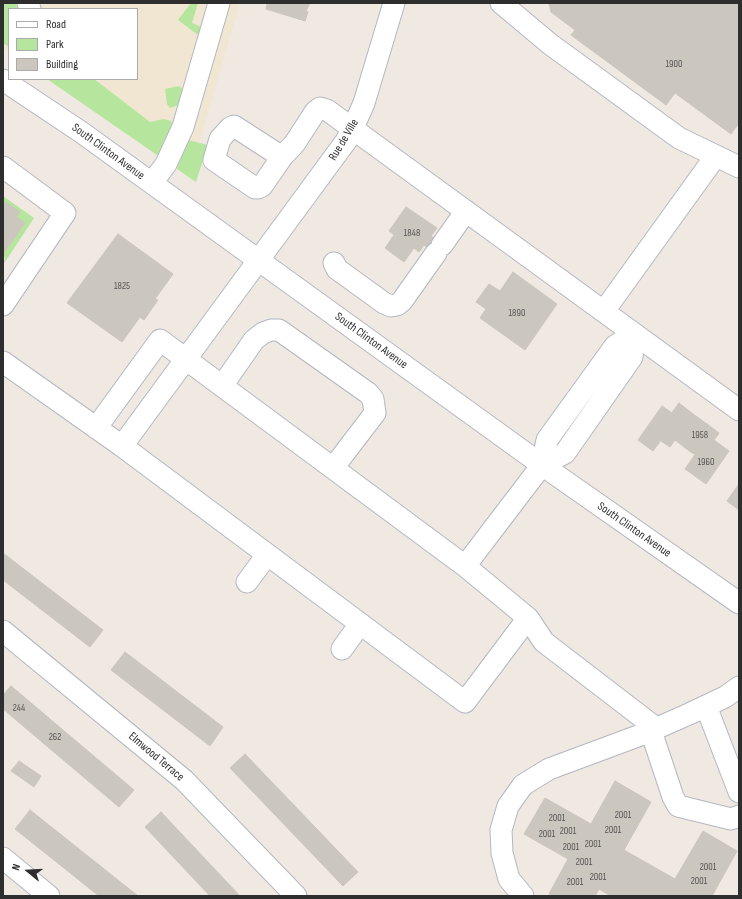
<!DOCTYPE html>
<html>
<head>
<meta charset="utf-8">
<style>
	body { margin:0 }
	#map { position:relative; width:742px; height:899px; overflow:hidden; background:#efe9e1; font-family:"Sofia Sans Condensed",sans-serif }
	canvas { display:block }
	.frame { position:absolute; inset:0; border:4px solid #2e2e2e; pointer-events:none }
	.legend { position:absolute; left:8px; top:8px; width:130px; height:72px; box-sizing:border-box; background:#fff; border:1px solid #ababab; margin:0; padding:5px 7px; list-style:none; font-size:12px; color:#2e2e2e }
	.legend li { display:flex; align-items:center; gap:8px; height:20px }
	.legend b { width:20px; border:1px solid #ababab }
	.north { position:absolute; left:8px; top:851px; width:40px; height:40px; -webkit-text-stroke:3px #fff; paint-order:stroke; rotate:288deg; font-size:11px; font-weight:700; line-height:16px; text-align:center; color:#2e2e2e }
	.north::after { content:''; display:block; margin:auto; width:14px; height:18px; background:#2e2e2e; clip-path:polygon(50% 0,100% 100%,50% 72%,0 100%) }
</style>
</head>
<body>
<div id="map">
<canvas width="742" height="899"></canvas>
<div class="frame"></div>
<ul class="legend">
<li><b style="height:5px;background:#fff"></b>Road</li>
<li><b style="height:11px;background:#b6e59e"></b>Park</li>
<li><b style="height:11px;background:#cbc7bf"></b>Building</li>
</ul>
<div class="north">N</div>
</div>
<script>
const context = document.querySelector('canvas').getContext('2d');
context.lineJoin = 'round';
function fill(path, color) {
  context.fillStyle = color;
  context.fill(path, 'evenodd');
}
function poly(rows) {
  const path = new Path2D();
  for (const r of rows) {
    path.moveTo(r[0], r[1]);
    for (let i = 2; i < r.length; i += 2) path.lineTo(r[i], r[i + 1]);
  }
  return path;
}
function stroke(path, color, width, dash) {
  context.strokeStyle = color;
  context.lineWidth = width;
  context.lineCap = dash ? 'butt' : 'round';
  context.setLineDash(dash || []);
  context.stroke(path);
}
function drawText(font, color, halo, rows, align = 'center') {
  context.font = font + ' "Sofia Sans Condensed",sans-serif';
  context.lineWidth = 3;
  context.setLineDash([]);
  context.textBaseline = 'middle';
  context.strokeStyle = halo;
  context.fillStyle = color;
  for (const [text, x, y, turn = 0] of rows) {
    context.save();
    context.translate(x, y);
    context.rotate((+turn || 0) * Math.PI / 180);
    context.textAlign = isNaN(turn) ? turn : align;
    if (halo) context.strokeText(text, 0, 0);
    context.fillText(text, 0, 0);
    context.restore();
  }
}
const education = poly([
	[3,3,240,3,189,177,47,79,137,79,137,9,9,9,9,52,3,48]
]);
const green = poly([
	[3,3,15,3,18,9,9,9,9,47,3,43],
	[191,3,198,3,192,23,201,27,200,34,198,35,178,20],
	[47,79,94,79,150,122,164,119,171,121,174,130,163,152,157,155],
	[179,86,184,90,179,105,170,108,167,104,165,89],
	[188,140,208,145,196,182,177,169],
	[3,196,34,218,3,265,5,258,3,254,25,223,16,217,19,212,6,202,3,205]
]);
const building = poly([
	[267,3,310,3,306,11,308,12,305,21,266,9,267,3],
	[549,3,739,3,739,123,731,134,675,93,666,105,571,35,575,30,551,12,549,3],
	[6,202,20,212,16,217,25,223,3,254,3,205,6,202],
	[406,207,437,228,431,236,448,248,441,257,424,245,419,252,414,248,404,262,385,248,394,235,389,231,406,207],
	[118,234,173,274,155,299,158,300,144,320,140,317,122,342,67,303,118,234],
	[513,272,557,304,525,350,480,318,486,309,476,302,489,284,500,291,513,272],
	[679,403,693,414,670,447,661,441,664,436,658,432,679,403],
	[662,406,672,413,658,432,664,436,653,451,638,440,662,406],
	[693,414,707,424,688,450,675,440,693,414],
	[707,424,719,433,704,454,698,450,694,454,688,450,707,424],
	[714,440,729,451,706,484,685,469,698,450,704,454,714,440],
	[739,484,739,510,727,501,739,484],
	[3,553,103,630,90,647,3,580,3,553],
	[125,652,223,727,210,746,111,670,125,652],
	[11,686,134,790,119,807,3,709,3,695,11,686],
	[245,754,358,872,343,886,230,768,245,754],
	[19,761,41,776,34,787,11,771,19,761],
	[615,781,651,802,624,850,675,879,703,831,737,851,712,896,611,896,599,889,595,896,552,896,549,894,568,859,524,834,545,798,591,824,615,781],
	[30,810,138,896,99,896,15,829,30,810],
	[161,812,240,896,210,896,145,827,161,812]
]);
const minor = poly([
	[28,3,30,9],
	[501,3,550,44,679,138,739,167],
	[3,80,81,132,542,465,739,603],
	[282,157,262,186,258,188,255,188,214,160,220,139,230,128,234,126,282,157,295,143,315,112,320,108,327,110,739,410],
	[3,167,65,213,3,305],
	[152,183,166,164,183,127,219,3],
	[442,245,466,211],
	[334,263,337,269,384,303,391,306,397,305,402,301,436,253],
	[604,311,715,157],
	[3,362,122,446,346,141,353,128,364,103,394,3],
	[222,386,254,340,263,333,271,330,279,330,368,393,373,399,375,413,333,468],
	[96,428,160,340,465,566,528,618,465,702,122,446],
	[542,465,547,440,615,346,634,334],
	[465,566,542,465,565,453,632,357,634,334],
	[247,582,267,555],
	[528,618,544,642,656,728],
	[3,631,184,780,296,896],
	[342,649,360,624],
	[706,706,739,792],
	[651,731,673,797,678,806,731,819,739,816],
	[3,858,49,896],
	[523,896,509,879,502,853,501,830,508,806,523,785,549,769,646,733,689,714,725,697,739,687]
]);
const numberNames = [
	["1900",674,64],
	["1848",412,233],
	["1825",122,286],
	["1890",517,313],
	["1958",700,435],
	["1960",706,462],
	["244",19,708],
	["262",55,737],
	["2001",623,815],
	["2001",557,818],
	["2001",613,830],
	["2001",568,831],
	["2001",547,834],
	["2001",593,844],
	["2001",571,847],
	["2001",584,862],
	["2001",708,867],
	["2001",598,877],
	["2001",699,881],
	["2001",575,882]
];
const streetNames = [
	["Rue de Ville",344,140,-59],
	["South Clinton Avenue",108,152,36],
	["South Clinton Avenue",371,341,36],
	["South Clinton Avenue",634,530,35],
	["Elmwood Terrace",156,757,40]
];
fill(education, '#f0e6d1');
fill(green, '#b6e59e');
fill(building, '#cbc7bf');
stroke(building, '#cbc5ba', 1);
stroke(minor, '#b4b7c1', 23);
stroke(minor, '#fff', 21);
drawText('10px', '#555452', null, numberNames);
drawText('12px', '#2e2e2e', '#fff', streetNames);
</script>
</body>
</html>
